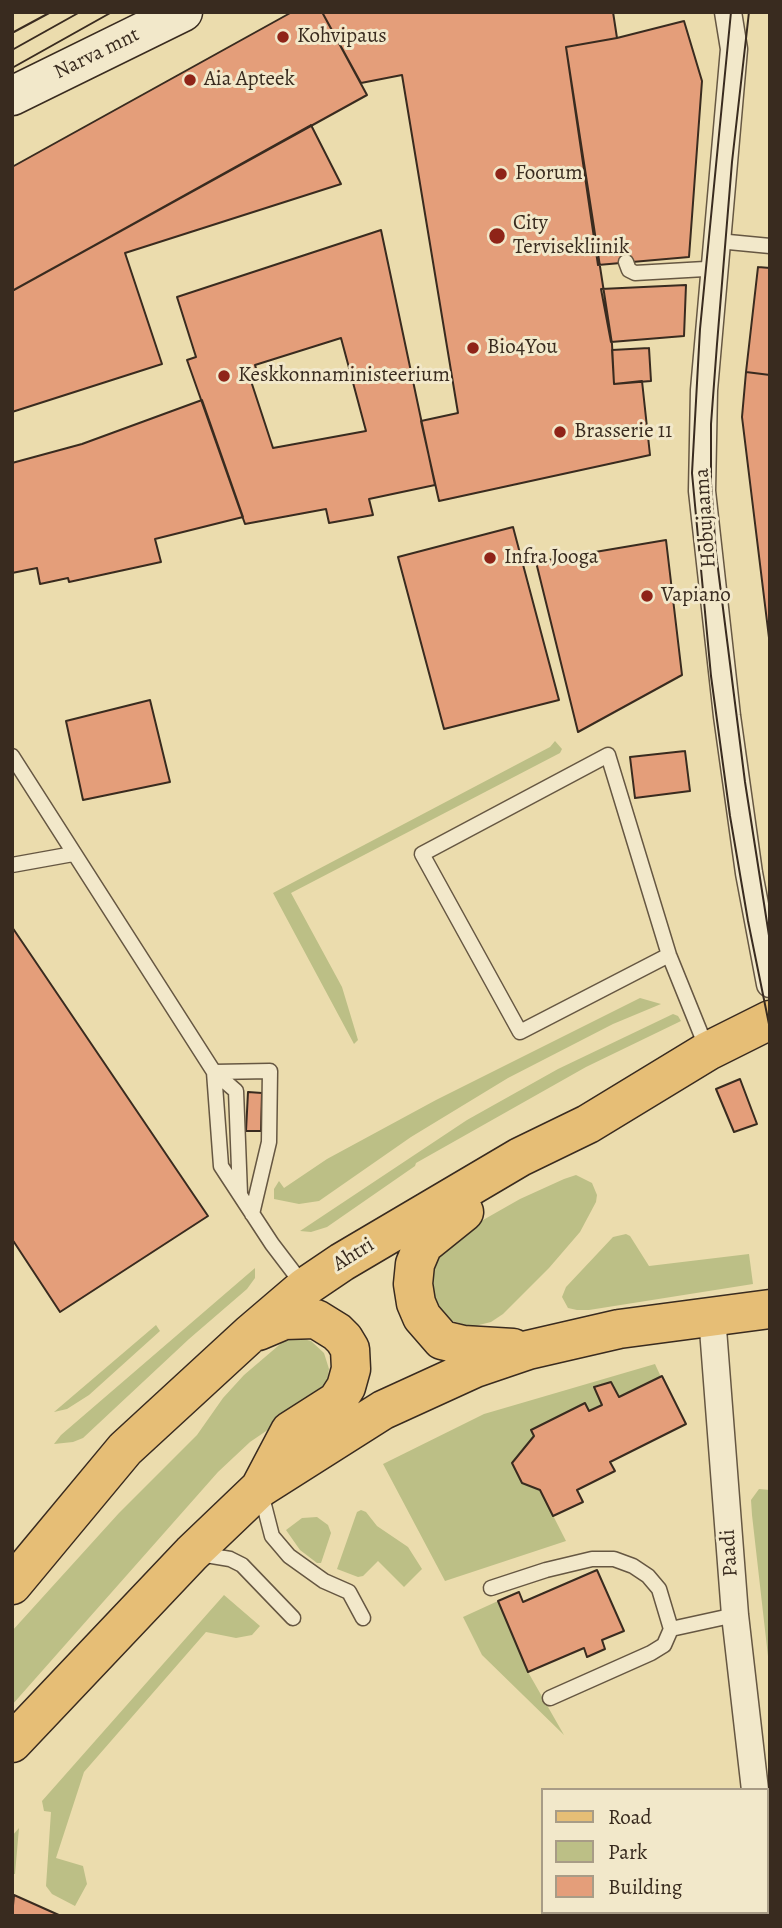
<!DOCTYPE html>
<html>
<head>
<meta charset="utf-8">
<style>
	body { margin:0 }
	#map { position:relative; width:782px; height:1928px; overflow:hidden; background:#ebdcad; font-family:Alegreya,serif }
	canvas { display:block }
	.frame { position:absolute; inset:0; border:14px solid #392b1f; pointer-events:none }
	.legend { position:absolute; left:541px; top:1788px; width:228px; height:126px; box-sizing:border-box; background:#f2e8ca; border:2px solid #a89c86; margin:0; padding:9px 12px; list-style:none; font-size:21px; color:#392b1f }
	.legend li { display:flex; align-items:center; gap:14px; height:35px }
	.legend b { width:35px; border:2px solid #a89c86 }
</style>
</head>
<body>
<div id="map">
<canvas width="782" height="1928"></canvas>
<div class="frame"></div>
<ul class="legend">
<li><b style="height:9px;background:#e6be76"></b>Road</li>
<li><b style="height:19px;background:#bcbf86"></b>Park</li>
<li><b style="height:19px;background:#e49e7a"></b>Building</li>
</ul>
</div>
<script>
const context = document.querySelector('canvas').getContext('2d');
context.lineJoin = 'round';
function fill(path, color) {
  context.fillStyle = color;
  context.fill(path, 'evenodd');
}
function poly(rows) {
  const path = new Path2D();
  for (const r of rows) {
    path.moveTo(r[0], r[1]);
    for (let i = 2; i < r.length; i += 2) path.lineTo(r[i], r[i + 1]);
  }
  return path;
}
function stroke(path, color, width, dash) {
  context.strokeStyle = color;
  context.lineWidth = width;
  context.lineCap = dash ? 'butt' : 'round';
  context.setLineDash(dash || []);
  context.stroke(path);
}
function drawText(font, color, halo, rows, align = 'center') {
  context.font = font + ' Alegreya,serif';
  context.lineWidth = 6;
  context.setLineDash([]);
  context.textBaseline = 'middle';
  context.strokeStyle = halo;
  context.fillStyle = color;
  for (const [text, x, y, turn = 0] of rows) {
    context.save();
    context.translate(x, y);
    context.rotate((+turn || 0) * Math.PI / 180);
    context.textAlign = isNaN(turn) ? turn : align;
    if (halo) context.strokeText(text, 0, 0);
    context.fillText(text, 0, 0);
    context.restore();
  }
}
const green = poly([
	[555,741,562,749,560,753,291,893,342,987,358,1040,354,1044,273,893,550,747],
	[640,998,661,1004,613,1024,508,1078,411,1137,319,1201,299,1204,274,1199,274,1189,279,1181,284,1188,327,1159,436,1100],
	[673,1014,678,1016,681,1021,586,1067,416,1163,415,1166,327,1227,311,1232,300,1231,467,1120,558,1069],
	[576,1175,592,1183,597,1195,596,1202,580,1232,549,1268,503,1314,491,1322,471,1327,450,1320,430,1297,433,1256,476,1224,520,1199,564,1179],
	[626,1234,630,1236,649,1266,749,1254,753,1284,589,1310,577,1310,568,1308,562,1297,566,1287,613,1237],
	[255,1268,255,1278,247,1289,189,1339,83,1438,73,1442,54,1444,61,1435],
	[156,1325,160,1331,89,1395,67,1409,54,1412],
	[292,1336,311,1341,324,1353,329,1369,326,1385,297,1410,250,1442,218,1472,12,1705,12,1631,119,1513,197,1435,223,1398,244,1375,285,1340],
	[655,1364,661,1377,619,1397,611,1382,594,1386,602,1405,589,1411,584,1403,531,1430,534,1436,512,1463,522,1483,540,1490,566,1541,445,1581,383,1464,484,1414],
	[759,1489,770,1490,770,1674,752,1515,751,1500],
	[361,1510,366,1512,377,1526,408,1547,422,1569,404,1587,378,1561,363,1576,358,1577,337,1569,357,1512],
	[317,1517,328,1525,331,1533,321,1563,317,1563,300,1550,286,1530,302,1518],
	[224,1595,260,1626,252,1635,236,1638,206,1632,84,1772,56,1858,83,1866,87,1884,75,1906,52,1894,46,1886,51,1812,44,1811,42,1801],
	[498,1601,528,1672,564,1735,482,1655,463,1617],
	[19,1828,15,1874,12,1874,12,1836]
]);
const building = poly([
	[292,12,322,12,367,95,12,291,12,167,292,12],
	[322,12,613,12,617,38,566,47,612,344,614,384,642,381,650,455,439,501,421,421,458,413,402,75,361,83,322,12],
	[684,21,702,81,689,257,598,265,566,47,617,38,684,21],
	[311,125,341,184,125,253,162,364,12,412,12,291,311,125],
	[381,230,435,485,369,499,373,515,329,523,326,509,245,524,187,360,196,357,177,297,381,230],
	[341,338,366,431,273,448,250,378,258,375,255,365,341,338],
	[758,267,770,268,770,375,746,372,758,267],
	[686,285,684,336,611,342,601,289,686,285],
	[649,348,651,381,614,384,612,350,649,348],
	[746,372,770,375,770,646,742,417,746,372],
	[202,400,243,517,155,539,161,562,69,582,68,578,40,584,37,568,12,573,12,463,82,444,202,400],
	[513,527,559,700,444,729,398,557,513,527],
	[666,540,682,675,578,732,536,562,666,540],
	[150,700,170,782,83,800,66,721,150,700],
	[685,751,690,791,635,798,630,757,685,751],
	[12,927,208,1216,60,1312,12,1239,12,927],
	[740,1079,757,1124,734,1132,716,1089,740,1079],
	[248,1092,262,1093,261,1131,246,1131,248,1092],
	[662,1376,686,1424,610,1462,615,1471,577,1490,583,1502,553,1516,540,1490,522,1483,512,1463,534,1436,531,1430,585,1403,589,1411,602,1405,594,1387,611,1382,619,1397,662,1376],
	[597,1570,624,1631,602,1640,605,1649,587,1657,584,1648,528,1672,498,1601,519,1592,523,1602,597,1570],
	[14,1895,61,1916,12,1916,14,1895]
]);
const lane = poly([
	[718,241,770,246],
	[626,262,629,270,635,273,705,269,716,261],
	[12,756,214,1072,270,1071,269,1142,252,1214],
	[12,865,73,854],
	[669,955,520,1032,422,854,608,755,669,955,707,1049],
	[214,1072,221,1166,272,1244,304,1286],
	[214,1072,236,1091,240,1194],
	[261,1493,272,1536,289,1556,324,1581,349,1592,363,1618],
	[200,1554,230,1559,242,1565,293,1618],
	[491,1588,546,1570,592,1559,614,1559,633,1566,648,1576,659,1589,671,1629],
	[550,1698,651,1653,664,1645,671,1629,735,1615],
	[662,1912,664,1916],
	[735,1912,746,1915,770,1913]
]);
const street = poly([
	[728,12,734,49,704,390,702,491,727,716,749,873,770,984],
	[712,1316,735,1615,755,1790],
	[766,1884,770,1911]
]);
const secondary = poly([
	[12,96,183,12]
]);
const primary = poly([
	[464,1212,423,1245,415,1264,413,1284,416,1303,422,1317,442,1340,463,1345,513,1348],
	[258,1331,284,1320,316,1319,337,1332,344,1339,350,1349,351,1369,346,1387,337,1401,290,1431,261,1486],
	[12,1585,125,1449,250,1334,305,1287,342,1262,520,1157,588,1124,708,1051,770,1020],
	[12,1743,192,1553,260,1488,383,1410,475,1368,528,1350,619,1329,770,1309]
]);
const tram = poly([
	[731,12,700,329,692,473,711,676,730,816,748,921,770,1029],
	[749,12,732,162,717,344,711,424,711,483,716,553,745,782,770,942],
	[12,33,51,12],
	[12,50,80,12],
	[12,68,112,12]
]);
const markers = [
	[283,37,7,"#8f2418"],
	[190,80,7,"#8f2418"],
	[501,174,7,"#8f2418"],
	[497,236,9,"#8f2418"],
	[473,348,7,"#8f2418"],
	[224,376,7,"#8f2418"],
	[560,432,7,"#8f2418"],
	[490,558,7,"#8f2418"],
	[647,596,7,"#8f2418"]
];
const poiNames = [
	["Kohvipaus",297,37],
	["Aia Apteek",204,80],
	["Foorum",515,174],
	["City",513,224],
	["Tervisekliinik",513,248],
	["Bio4You",487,348],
	["Keskkonnaministeerium",238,376],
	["Brasserie 11",574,432],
	["Infra Jooga",504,558],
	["Vapiano",661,596]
];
const streetNames = [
	["Narva mnt",97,54,-26],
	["Hobujaama",706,518,-94],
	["Ahtri",354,1255,-32],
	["Paadi",730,1553,-94]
];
fill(green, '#bcbf86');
fill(building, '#e49e7a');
stroke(building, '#392b1f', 2);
stroke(lane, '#665742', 17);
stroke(street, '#665742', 29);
stroke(secondary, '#392b1f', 41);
stroke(primary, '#392b1f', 41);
stroke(lane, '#f2e8ca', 14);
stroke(street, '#f2e8ca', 26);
stroke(secondary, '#f2e8ca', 38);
stroke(primary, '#e6be76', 38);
stroke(tram, '#392b1f', 2);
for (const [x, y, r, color] of markers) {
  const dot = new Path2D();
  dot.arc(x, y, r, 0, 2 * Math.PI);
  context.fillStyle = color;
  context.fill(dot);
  stroke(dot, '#f2e8ca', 2.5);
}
drawText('21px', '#392b1f', '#f2e8ca', poiNames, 'left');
drawText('21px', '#392b1f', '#f2e8ca', streetNames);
</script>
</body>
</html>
